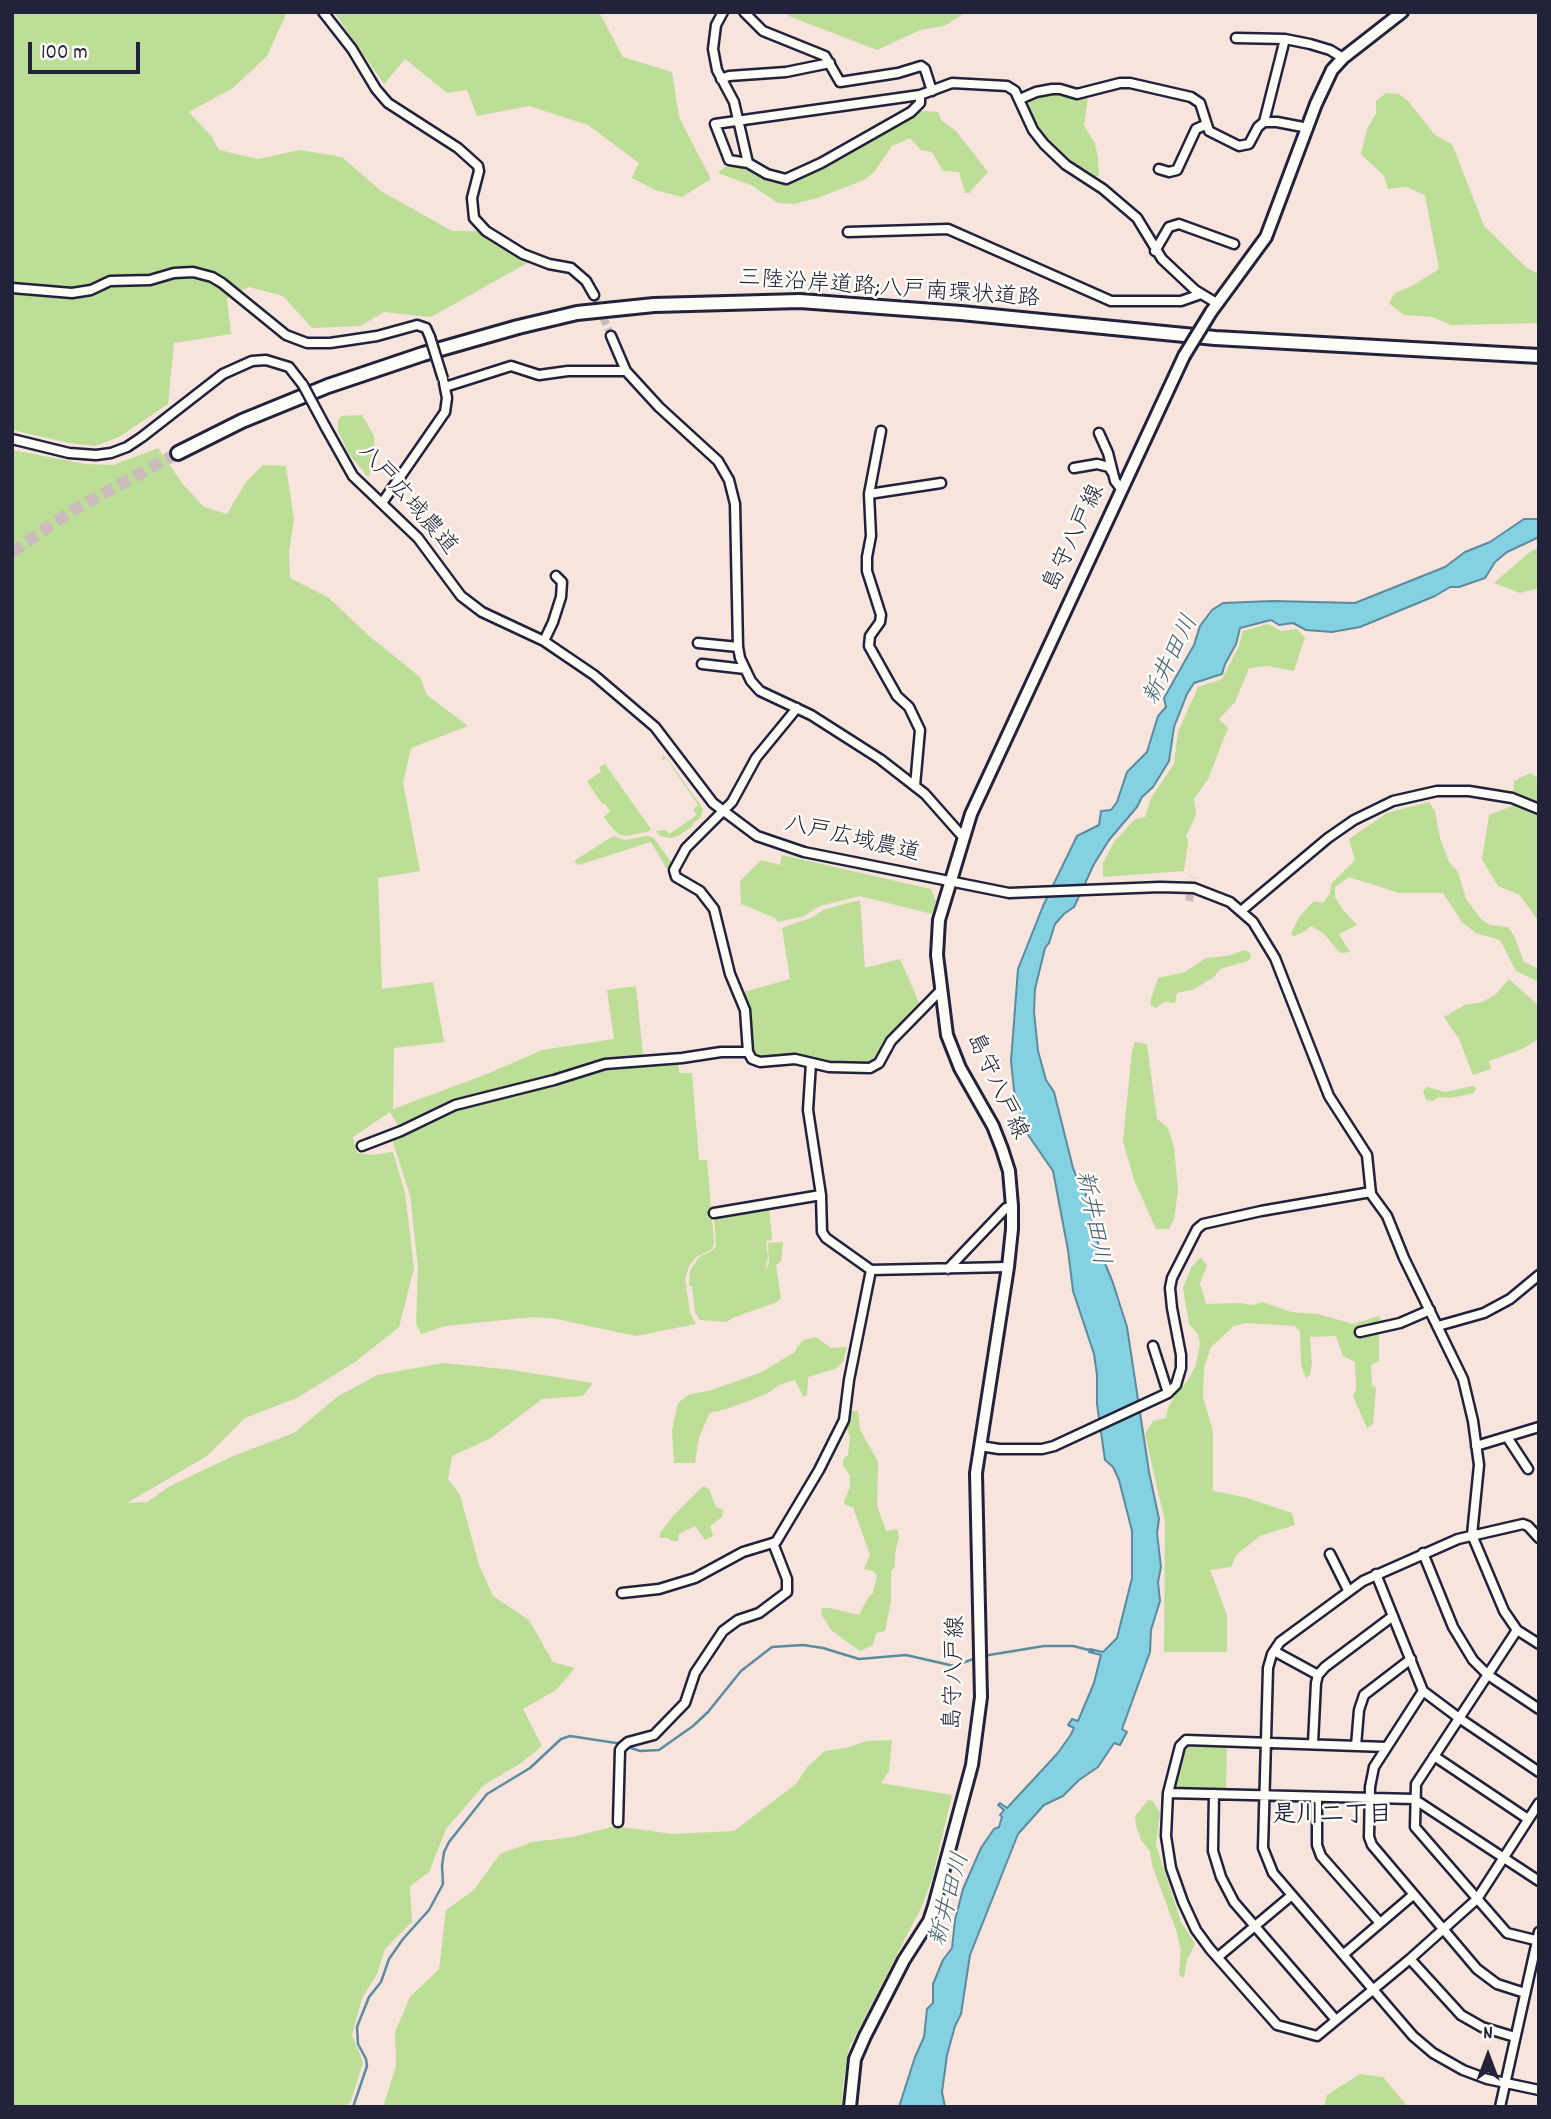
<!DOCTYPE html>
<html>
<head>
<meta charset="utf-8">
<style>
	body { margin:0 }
	#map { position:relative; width:1551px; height:2119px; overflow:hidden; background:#f6e4dd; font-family:Dekko,sans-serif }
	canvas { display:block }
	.frame { position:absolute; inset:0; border:14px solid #22223b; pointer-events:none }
	.north { position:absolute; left:1453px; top:2021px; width:70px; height:70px; -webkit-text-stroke:5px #fdfcf7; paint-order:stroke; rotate:0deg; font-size:19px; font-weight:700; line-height:28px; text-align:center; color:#22223b }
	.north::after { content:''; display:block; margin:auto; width:24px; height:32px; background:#22223b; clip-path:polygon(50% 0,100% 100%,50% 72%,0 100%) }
	.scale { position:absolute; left:28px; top:42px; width:112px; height:32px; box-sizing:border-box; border:4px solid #22223b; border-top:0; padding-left:9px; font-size:21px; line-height:24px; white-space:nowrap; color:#22223b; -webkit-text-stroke:5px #fdfcf7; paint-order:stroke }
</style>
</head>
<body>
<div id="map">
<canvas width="1551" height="2119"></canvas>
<div class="frame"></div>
<div class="north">N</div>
<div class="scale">100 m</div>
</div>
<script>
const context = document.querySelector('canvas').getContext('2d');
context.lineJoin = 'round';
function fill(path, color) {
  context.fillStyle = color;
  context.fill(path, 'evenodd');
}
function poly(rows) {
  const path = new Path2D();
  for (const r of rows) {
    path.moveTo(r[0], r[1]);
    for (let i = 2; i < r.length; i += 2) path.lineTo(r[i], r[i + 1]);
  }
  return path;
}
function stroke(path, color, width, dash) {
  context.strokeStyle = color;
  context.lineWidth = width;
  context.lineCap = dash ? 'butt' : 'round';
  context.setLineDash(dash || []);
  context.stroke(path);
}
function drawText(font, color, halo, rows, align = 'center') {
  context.font = font + ' Dekko,"Klee One",sans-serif';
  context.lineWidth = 5;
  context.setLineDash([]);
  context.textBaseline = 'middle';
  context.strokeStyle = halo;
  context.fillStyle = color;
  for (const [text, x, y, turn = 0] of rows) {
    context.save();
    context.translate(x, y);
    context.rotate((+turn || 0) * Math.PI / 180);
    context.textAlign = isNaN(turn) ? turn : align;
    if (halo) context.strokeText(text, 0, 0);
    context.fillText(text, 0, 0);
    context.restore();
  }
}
const green = poly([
	[12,12,287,12,267,56,233,88,189,112,212,137,219,150,258,159,300,150,342,157,381,191,452,231,479,231,529,250,529,262,431,317,384,312,360,326,312,328,283,296,249,287,227,298,231,334,174,343,168,404,119,437,95,446,69,443,12,430],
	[334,12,599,12,623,57,672,72,679,117,711,179,682,197,655,190,632,178,639,163,588,125,529,106,477,116,467,90,447,93,405,59,384,84],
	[784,12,967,12,944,26,920,30,877,50,789,16],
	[1062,84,1080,88,1088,98,1084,125,1095,144,1098,157,1099,175,1095,177,1077,166,1057,148,1039,129,1024,100,1024,93,1042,86],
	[1386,93,1399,94,1409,102,1435,135,1452,144,1484,226,1527,268,1539,274,1539,323,1451,325,1433,317,1404,315,1389,303,1395,293,1412,286,1439,269,1425,195,1406,187,1388,189,1384,176,1361,154,1367,129,1376,114,1376,101],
	[925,111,938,112,941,120,956,131,988,172,969,193,965,193,959,172,943,171,932,152,921,150,910,138,892,146,874,172,864,180,817,198,793,204,778,203,751,185,718,173,725,167,747,168,768,179,787,183,826,164,917,112],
	[362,415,374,436,375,464,368,477,349,454,338,431,338,420,342,416],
	[158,448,182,483,204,507,227,514,246,482,263,465,286,466,294,519,289,552,290,578,329,598,368,635,420,677,427,695,468,726,411,748,403,783,420,871,378,878,382,989,433,982,444,1042,394,1048,393,1109,487,1074,542,1050,614,1039,607,990,636,986,643,1055,678,1053,679,1073,692,1073,699,1160,707,1160,714,1243,712,1249,696,1257,689,1266,685,1279,690,1313,696,1324,636,1336,556,1319,533,1317,445,1326,421,1334,416,1324,418,1267,410,1195,392,1139,403,1134,390,1112,353,1137,357,1153,373,1155,393,1152,405,1193,414,1268,399,1327,355,1362,297,1398,245,1418,207,1456,127,1503,147,1502,170,1486,233,1456,294,1433,337,1397,377,1375,444,1363,512,1370,593,1383,583,1396,542,1399,491,1438,452,1456,448,1479,460,1495,479,1565,493,1596,529,1620,553,1662,575,1668,556,1690,523,1709,542,1746,521,1763,484,1785,446,1829,429,1872,410,1886,412,1922,385,1949,377,1974,362,1998,352,2035,363,2062,351,2101,345,2107,12,2107,12,450,85,464,113,465],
	[1539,548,1539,588,1520,593,1494,583,1531,551],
	[1268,624,1281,631,1297,629,1305,638,1300,652,1294,671,1268,666,1249,668,1235,702,1219,719,1228,728,1208,779,1194,799,1196,815,1186,836,1188,842,1184,871,1103,877,1103,863,1114,842,1135,819,1145,817,1151,798,1174,764,1178,732,1198,687,1222,679,1239,646,1243,631],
	[663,756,666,757,703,809,701,817,692,824,693,826,678,836,671,838,660,836,656,831,666,830,669,834,697,815,693,810,698,805,666,758,661,761],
	[605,764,651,829,650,831,628,836,620,835,613,829,604,817,610,811,604,803,602,804,587,781,601,772,599,767],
	[1530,773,1539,778,1539,922,1520,895,1498,886,1482,859,1489,815,1512,806,1514,781],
	[1429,802,1435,811,1440,838,1449,862,1458,872,1466,899,1481,919,1490,925,1508,927,1514,936,1524,962,1539,969,1539,982,1516,971,1500,940,1476,933,1462,922,1443,893,1399,893,1349,877,1335,887,1335,897,1343,910,1357,925,1339,934,1350,952,1340,953,1323,933,1311,926,1304,932,1294,936,1291,934,1299,917,1314,901,1323,903,1330,893,1331,884,1355,860,1349,839,1387,813],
	[613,836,625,840,646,836,653,837,672,863,667,869,651,842,578,865,574,861],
	[782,855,931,889,936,901,932,914,860,896,820,906,804,916,778,922,775,918,741,904,740,881,761,860,780,865],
	[855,901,860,901,865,968,900,959,920,1005,889,1034,877,1056,868,1063,830,1062,815,1057,795,1056,760,1056,752,1051,749,1010,744,992,790,979,782,928,813,917,823,910],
	[1245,950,1250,953,1251,957,1248,961,1220,969,1214,977,1194,989,1177,993,1175,1003,1164,1002,1156,1008,1151,1006,1151,999,1158,978,1185,972,1206,958,1227,956],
	[1509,979,1539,1006,1539,1039,1522,1049,1489,1061,1491,1069,1473,1075,1459,1039,1444,1017,1465,1005,1482,1002,1495,995],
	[1135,1042,1147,1044,1157,1119,1168,1128,1174,1148,1178,1190,1174,1219,1169,1229,1156,1229,1134,1180,1123,1141,1132,1050],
	[1473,1086,1476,1088,1474,1093,1451,1098,1439,1097,1433,1101,1426,1100,1423,1091,1427,1087,1445,1092],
	[769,1204,772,1240,766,1241,768,1257,765,1272,769,1263,768,1243,783,1242,781,1261,776,1265,781,1299,775,1303,732,1318,727,1322,700,1320,695,1312,692,1286,689,1286,690,1271,699,1257,713,1250,716,1246,714,1213],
	[1201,1257,1207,1266,1200,1283,1206,1304,1240,1303,1254,1305,1262,1302,1291,1312,1318,1314,1353,1324,1379,1316,1383,1323,1379,1332,1379,1361,1371,1365,1372,1385,1376,1388,1373,1424,1367,1428,1353,1396,1356,1389,1355,1362,1343,1356,1336,1336,1310,1337,1312,1363,1310,1375,1306,1378,1301,1365,1300,1332,1295,1326,1246,1323,1234,1326,1211,1347,1204,1367,1203,1397,1213,1432,1213,1491,1244,1497,1292,1513,1295,1525,1260,1536,1237,1554,1231,1567,1210,1570,1227,1615,1227,1652,1164,1652,1165,1522,1145,1434,1153,1421,1166,1418,1168,1408,1177,1392,1189,1379,1196,1364,1200,1344,1198,1334,1189,1324,1183,1288,1191,1268],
	[816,1337,831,1348,847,1347,843,1362,835,1369,808,1377,807,1396,803,1396,795,1380,779,1385,768,1393,730,1408,710,1413,699,1437,695,1463,674,1463,672,1430,678,1403,688,1395,712,1390,762,1372,795,1352,797,1347,804,1340],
	[852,1411,858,1411,860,1429,878,1462,877,1506,886,1531,897,1529,899,1537,895,1553,895,1567,891,1571,891,1601,885,1631,876,1633,873,1645,860,1651,832,1631,821,1614,822,1608,829,1608,859,1615,868,1598,873,1593,877,1576,873,1571,864,1569,870,1555,853,1507,845,1505,844,1501,850,1487,850,1476,843,1465,843,1459,848,1455,850,1437,846,1426,849,1413],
	[703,1486,709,1489,716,1507,723,1510,722,1517,710,1526,713,1536,705,1540,695,1526,679,1534,678,1541,672,1541,668,1538,660,1538,660,1533,674,1515],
	[892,1740,889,1771,881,1783,952,1795,932,1879,922,1906,849,2048,843,2084,842,2107,383,2107,396,2066,395,2032,410,1997,439,1969,446,1910,474,1890,500,1854,532,1842,573,1837,615,1826,672,1834,734,1831,796,1784,808,1766,825,1751,846,1748,867,1741],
	[1189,1743,1227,1745,1226,1791,1176,1789,1173,1785,1183,1746],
	[1148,1800,1153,1801,1160,1813,1156,1845,1181,1922,1195,1944,1187,1960,1184,1978,1180,1976,1179,1971,1181,1950,1176,1930,1152,1865,1150,1851,1141,1840,1136,1826,1135,1816],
	[1360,2074,1383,2077,1408,2107,1324,2107,1327,2095]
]);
const water = poly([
	[1524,519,1539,519,1539,537,1507,552,1495,562,1485,578,1459,587,1450,587,1435,596,1360,627,1332,632,1306,630,1293,623,1279,625,1271,620,1240,628,1236,644,1225,664,1222,674,1194,683,1187,694,1174,727,1169,761,1153,787,1142,797,1137,807,1109,840,1094,864,1074,907,1064,914,1055,924,1049,943,1045,948,1035,989,1034,1012,1038,1051,1046,1080,1054,1092,1073,1168,1078,1180,1082,1179,1100,1251,1113,1283,1127,1327,1149,1472,1159,1519,1157,1533,1161,1567,1158,1582,1160,1601,1151,1630,1150,1652,1122,1729,1127,1732,1120,1745,1114,1743,1098,1767,1079,1780,1063,1796,1044,1805,1018,1834,970,1955,961,2014,955,2026,947,2055,942,2092,945,2107,899,2107,915,2057,924,2037,927,2009,933,2003,933,1984,943,1960,952,1948,955,1920,963,1889,981,1848,994,1829,999,1827,1002,1817,1000,1815,1004,1810,998,1805,1000,1803,1007,1808,1057,1754,1070,1736,1074,1728,1068,1725,1072,1719,1078,1721,1094,1683,1101,1655,1089,1652,1090,1649,1103,1652,1117,1638,1132,1578,1132,1531,1119,1480,1113,1467,1105,1460,1097,1404,1097,1375,1094,1354,1073,1291,1068,1250,1053,1171,1024,1129,1014,1090,1011,1061,1018,969,1043,906,1077,836,1099,825,1101,811,1111,810,1117,802,1127,772,1147,752,1158,716,1166,707,1164,698,1194,645,1200,626,1212,610,1223,603,1273,601,1355,603,1445,567,1465,552,1490,542,1524,519]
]);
const stream = poly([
	[983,1656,1044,1646,1073,1646,1093,1651],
	[353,2107,367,2066,366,2059,358,2044,357,2027,369,1997,381,1982,389,1959,403,1939,429,1910,443,1884,442,1866,444,1852,449,1842,487,1794,530,1768,561,1739,570,1736,616,1743,640,1751,659,1750,693,1726,708,1712,741,1671,772,1647,803,1645,823,1648,859,1659,906,1655,954,1666,976,1658]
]);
const minorTunnel = poly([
	[594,295,611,336],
	[1189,901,1194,877]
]);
const highwayTunnel = poly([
	[12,552,73,510,178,453]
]);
const minor = poly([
	[323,12,352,49,376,89,388,103,458,148,478,166,479,171,472,198,474,218,486,231,523,254,549,264,571,268,586,281,594,295],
	[723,12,716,25,713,49,717,70,734,102,748,163,767,174,786,179,821,163,911,112,920,103,920,95],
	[744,12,763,31,825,56,840,82,898,73,921,66,925,69,932,91],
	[1236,38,1285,39,1310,44,1330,50,1343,58],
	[721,79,729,76,786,72,830,63],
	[1020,99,1036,92,1052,89,1060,89,1077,94,1120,83,1130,83,1191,97,1200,103,1209,131,1239,146,1249,144,1258,127,1264,122,1277,122,1308,128],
	[1264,122,1285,39],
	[748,163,729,160,715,124,920,95,952,83,1007,86,1015,91,1033,130,1044,144,1066,165,1103,189,1137,218,1162,259,1195,290,1218,304],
	[1159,169,1169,172,1177,170,1196,129,1205,125],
	[848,232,948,229,1111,301,1181,301,1201,294],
	[1155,251,1169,227,1179,224,1234,244],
	[12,288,72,293,91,290,110,281,150,280,174,273,193,272,212,277,222,283,286,335,307,343,330,343,377,336,417,325,426,328,430,337],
	[611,336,626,371,659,407,718,461,729,480,735,504,738,647,740,658,751,681,760,691,811,715,880,759,925,794,963,837],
	[445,387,511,366,539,375,568,371,626,371],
	[325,426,353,476,418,538,461,596,482,612,544,641,594,675,655,727,713,803,757,836,804,852,1009,893,1160,887,1194,888,1230,902,1253,922,1275,958,1329,1096,1367,1155,1371,1194,1387,1216,1404,1258,1463,1379,1473,1421,1479,1465,1472,1535,1504,1611,1517,1630,1539,1644],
	[881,431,869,494,871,536,867,557,867,571,881,615,880,622,870,636,869,646,897,696,909,707,920,730,915,786],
	[1099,433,1108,453,1115,481,1122,490],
	[12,439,69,453,96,455,111,453,127,447,142,437,223,374,252,361,266,360,289,367,303,385],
	[1074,468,1097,464,1109,467,1112,472],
	[869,494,941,483],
	[382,503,445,412,447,398,444,383],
	[544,641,553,622,561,597,562,582,556,576],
	[698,643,738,647],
	[702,664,745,669],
	[797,708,756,758,732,802,686,848,674,870,676,877,700,891,714,909,730,974,745,1010,748,1052,752,1059,760,1062,795,1059,829,1067,870,1068,879,1063,891,1041,940,991],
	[1241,911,1328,838,1354,820,1393,801,1437,791,1469,791,1512,798,1539,809],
	[811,1063,808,1110,821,1195,822,1232,826,1238,871,1270,1008,1267],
	[362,1146,401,1131,455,1105,554,1080,605,1064,682,1058,721,1052,748,1052],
	[714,1213,821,1195],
	[948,1269,1006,1208,1012,1206],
	[1438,1326,1484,1313,1510,1299,1539,1275],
	[1360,1332,1400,1323,1430,1310],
	[1153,1346,1168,1393],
	[1507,1437,1528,1469],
	[980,1446,999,1449,1042,1449,1054,1446,1168,1393,1176,1385,1181,1368,1181,1355,1172,1308,1170,1288,1172,1278,1197,1229,1203,1224,1261,1211,1371,1192],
	[1476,1446,1539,1427],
	[1539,1538,1528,1526,1523,1524,1458,1539,1363,1581,1280,1642,1272,1654,1268,1668,1263,1848,1273,1873,1413,2036,1433,2053,1463,2070,1487,2079,1539,2090],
	[1423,1553,1453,1627,1473,1660,1488,1675,1539,1709],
	[1330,1554,1348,1590],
	[1376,1574,1423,1691,1459,1718,1539,1772],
	[622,1593,659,1589,695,1578,743,1552,776,1542,819,1470,844,1420,849,1380,871,1270],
	[1517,1630,1416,1784,1415,1827,1507,1933,1539,1941],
	[1274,1651,1318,1675],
	[1423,1691,1374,1767,1370,1787,1369,1837,1372,1845,1477,1969,1497,1984,1525,1993],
	[1313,1743,1316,1683,1318,1675,1325,1667,1393,1616],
	[1356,1746,1359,1710,1364,1695,1411,1659],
	[1386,1747,1186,1740,1180,1746,1168,1793,1166,1836,1171,1868,1183,1902,1196,1930,1210,1949,1277,2025,1317,2036,1410,1959,1477,1899,1539,1803],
	[1434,1756,1528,1819],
	[1168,1793,1414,1799,1539,1881],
	[1214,1794,1213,1851,1221,1877,1234,1902,1336,2020],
	[1317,1797,1317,1845,1321,1856,1380,1923],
	[618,1822,620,1750,622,1747,628,1742,654,1735,685,1703,695,1673,723,1631,738,1620,759,1613,787,1592,787,1579,773,1543],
	[1344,1954,1413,1895],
	[1218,1957,1292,1895],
	[1410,1959,1461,2015,1482,2027,1515,2037],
	[1500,2107,1539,1932]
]);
const major = poly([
	[1211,312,1266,237,1316,104,1332,70,1343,58,1402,12],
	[850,2107,855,2059,865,2036,904,1960,929,1921,934,1906,972,1765,981,1697,976,1473,1008,1267,1012,1229,1012,1206,1009,1171,1002,1149,993,1126,960,1068,947,1035,937,955,939,920,971,814,1184,356]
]);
const highway = poly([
	[178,453,242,421,328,386,423,354,518,327,577,313,654,305,800,301,961,313,1215,338,1539,356]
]);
const minorBridge = poly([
	[430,337,443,379],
	[303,385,325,426]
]);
const majorBridge = poly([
	[1184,356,1211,312]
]);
const streetNames = [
	["三陸沿岸道路;八戸南環状道路",889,291,4],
	["八戸広域農道",406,501,49],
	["島守八戸線",1076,539,-65],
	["八戸広域農道",852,841,13],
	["島守八戸線",995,1087,65],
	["島守八戸線",957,1673,-88]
];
const waterNames = [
	["新井田川",1173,661,-64],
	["新井田川",1090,1218,79],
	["新井田川",952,1900,-75]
];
const neighbourhoodNames = [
	["是川二丁目",1332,1818]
];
fill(green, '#bcde97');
fill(water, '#83d1e1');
stroke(water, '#5c8b9f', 2);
stroke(stream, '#5c8b9f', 2.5);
stroke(minorTunnel, '#ccbdbd', 8, [8, 4]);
stroke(highwayTunnel, '#ccbdbd', 12, [12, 6]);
stroke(minor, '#22223b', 13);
stroke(major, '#22223b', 16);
stroke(highway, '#22223b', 18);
stroke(minor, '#fdfcf7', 8);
stroke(major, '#fdfcf7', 10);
stroke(highway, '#fdfcf7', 12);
stroke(minorBridge, '#22223b', 13, []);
stroke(majorBridge, '#22223b', 16, []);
stroke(minorBridge, '#fdfcf7', 8);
stroke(majorBridge, '#fdfcf7', 10);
drawText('23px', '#22223b', '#fdfcf7', streetNames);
drawText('italic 24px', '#445f75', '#fdfcf7', waterNames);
drawText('bold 24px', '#22223b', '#fdfcf7', neighbourhoodNames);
</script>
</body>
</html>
